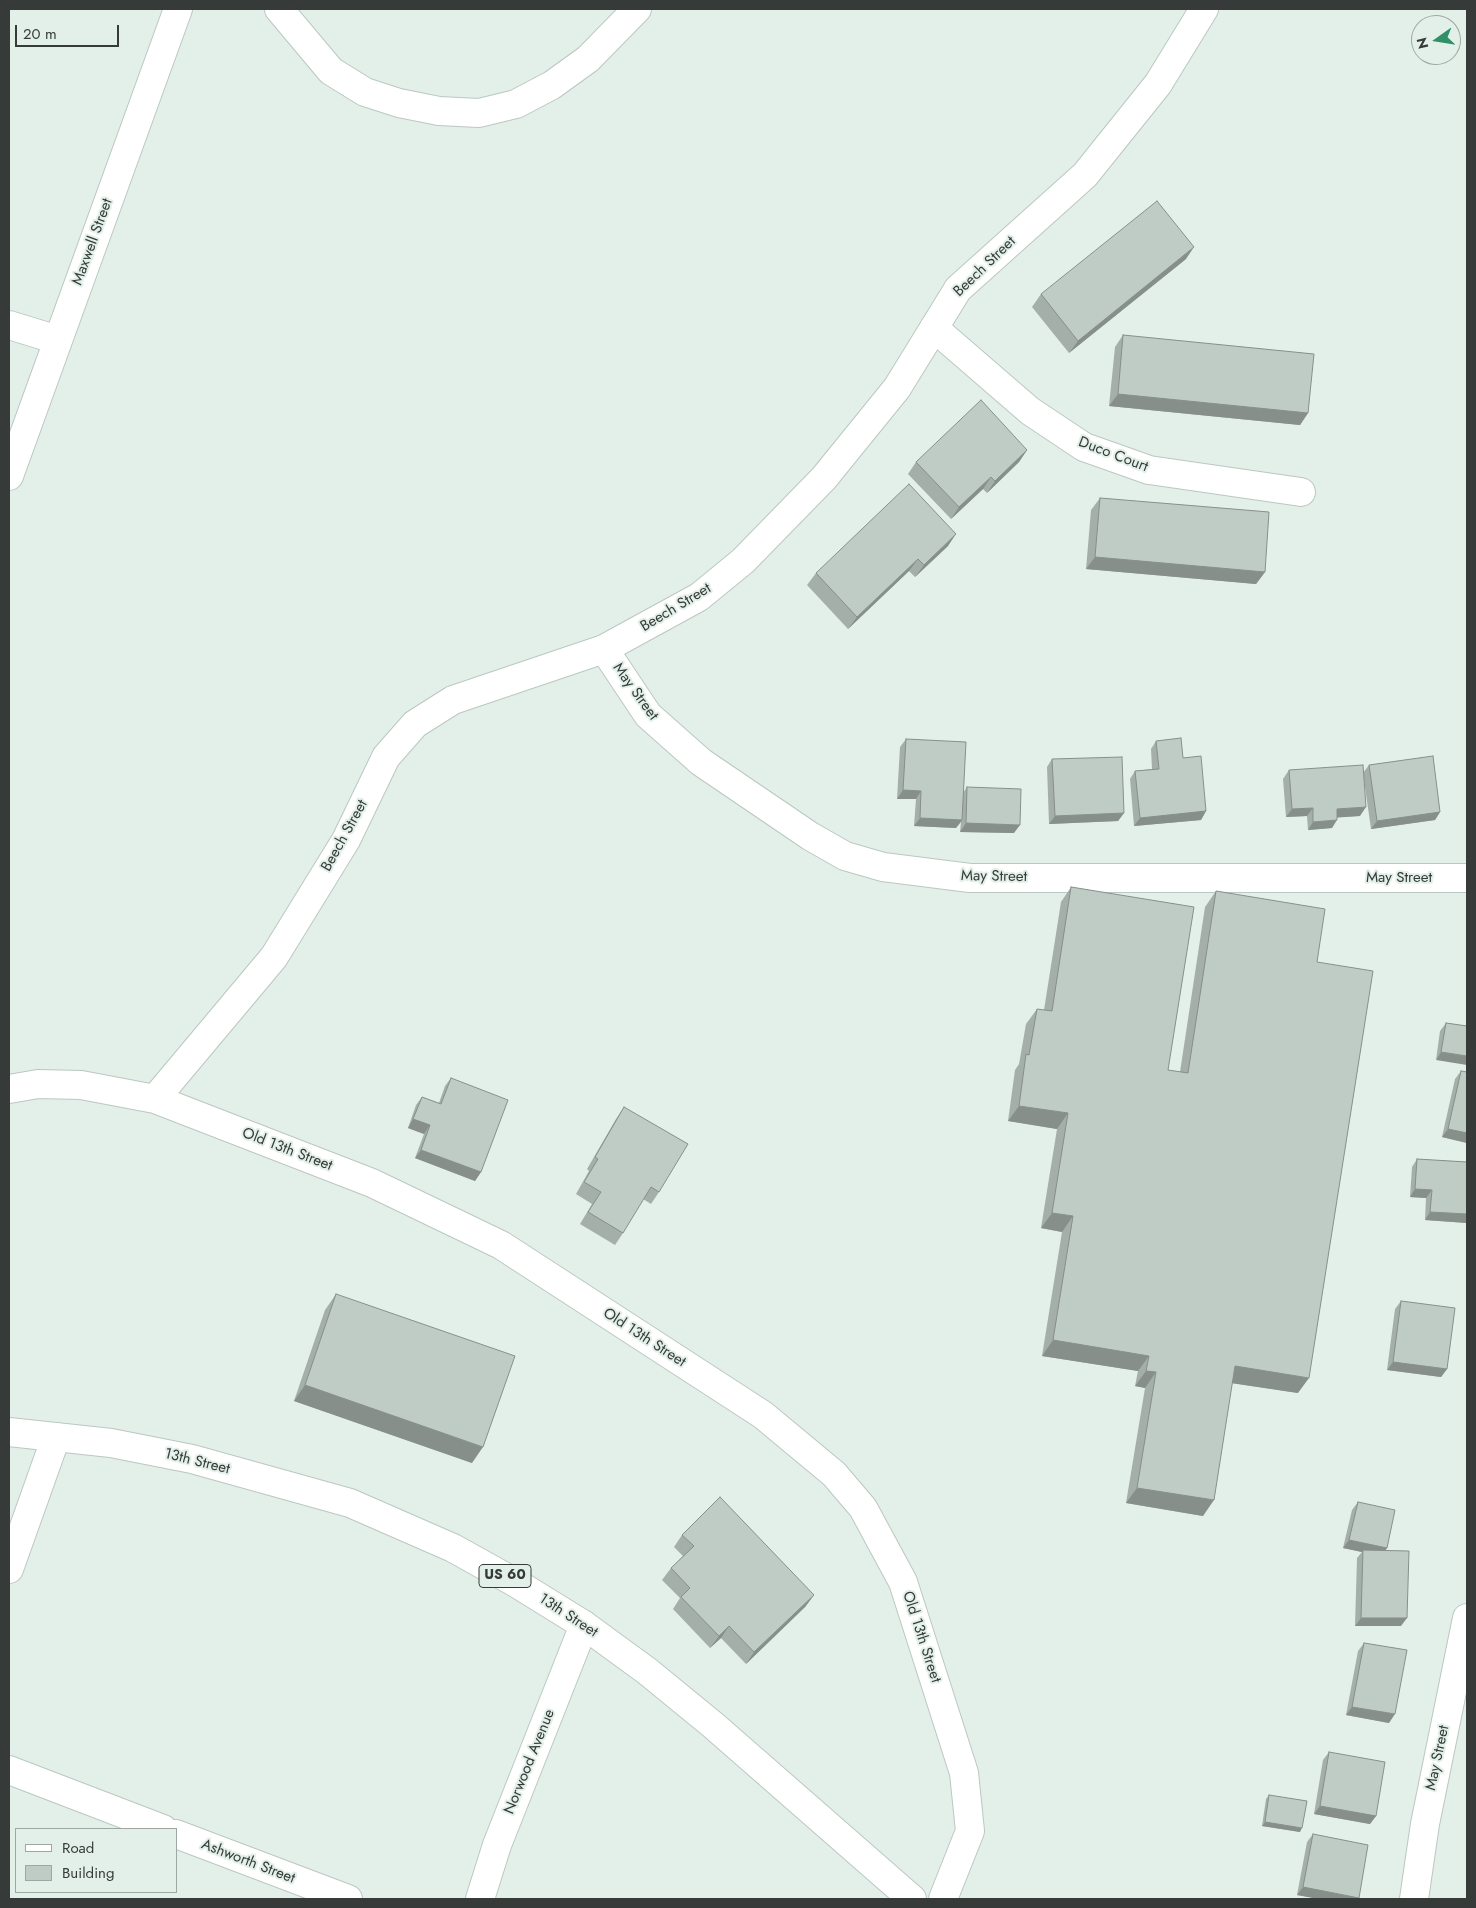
<!DOCTYPE html>
<html>
<head>
<meta charset="utf-8">
<style>
	body { margin:0 }
	#map { position:relative; width:1476px; height:1908px; overflow:hidden; background:#e3f0e9; font-family:Jost,sans-serif }
	canvas { display:block }
	.frame { position:absolute; inset:0; border:10px solid #363b39; pointer-events:none }
	.legend { position:absolute; left:15px; top:1828px; width:162px; height:65px; box-sizing:border-box; background:#e3f0e9; border:1px solid #9ea8a3; margin:0; padding:6px 9px; list-style:none; font-size:15px; color:#363b39 }
	.legend li { display:flex; align-items:center; gap:10px; height:25px }
	.legend b { width:25px; border:1px solid #9ea8a3 }
	.north { position:absolute; left:1411px; top:15px; width:50px; height:50px; box-sizing:border-box; background:#e3f0e9; border:1px solid #9ea8a3; border-radius:50%; rotate:257deg; font-size:14px; font-weight:700; line-height:20px; text-align:center; color:#363b39 }
	.north::after { content:''; display:block; margin:auto; width:18px; height:22px; background:#319068; clip-path:polygon(50% 0,100% 100%,50% 72%,0 100%) }
	.scale { position:absolute; left:15px; top:25px; width:104px; height:22px; box-sizing:border-box; border:2px solid #363b39; border-top:0; padding-left:6px; font-size:15px; line-height:18px; white-space:nowrap; color:#363b39; -webkit-text-stroke:4px #e3f0e9; paint-order:stroke }
</style>
</head>
<body>
<div id="map">
<canvas width="1476" height="1908"></canvas>
<div class="frame"></div>
<ul class="legend">
<li><b style="height:6px;background:#fff"></b>Road</li>
<li><b style="height:14px;background:#bfccc5"></b>Building</li>
</ul>
<div class="north">N</div>
<div class="scale">20 m</div>
</div>
<script>
const context = document.querySelector('canvas').getContext('2d');
context.lineJoin = 'round';
function poly(rows) {
  const path = new Path2D();
  for (const r of rows) {
    path.moveTo(r[0], r[1]);
    for (let i = 2; i < r.length; i += 2) path.lineTo(r[i], r[i + 1]);
  }
  return path;
}
function stroke(path, color, width, dash) {
  context.strokeStyle = color;
  context.lineWidth = width;
  context.lineCap = dash ? 'butt' : 'round';
  context.setLineDash(dash || []);
  context.stroke(path);
}
function fill(path, color) {
  context.fillStyle = color;
  context.fill(path, 'evenodd');
}
function drawText(font, color, halo, rows, align = 'center') {
  context.font = font + ' Jost,sans-serif';
  context.lineWidth = 4;
  context.setLineDash([]);
  context.textBaseline = 'middle';
  context.strokeStyle = halo;
  context.fillStyle = color;
  for (const [text, x, y, turn = 0] of rows) {
    context.save();
    context.translate(x, y);
    context.rotate((+turn || 0) * Math.PI / 180);
    context.textAlign = isNaN(turn) ? turn : align;
    if (halo) context.strokeText(text, 0, 0);
    context.fillText(text, 0, 0);
    context.restore();
  }
}
const minor = poly([
	[279,9,331,71,365,92,399,103,439,111,479,113,516,104,552,85,588,59,637,9],
	[9,325,58,340],
	[934,328,1030,411,1084,447,1149,470,1301,492],
	[9,476,178,9],
	[604,649,648,715,701,762,810,836,845,856,883,867,970,878,1467,878],
	[9,1569,56,1437],
	[9,1770,163,1829],
	[176,1834,348,1899],
	[480,1899,497,1845,584,1625],
	[1414,1899,1425,1824,1467,1618]
]);
const tertiary = poly([
	[9,1089,38,1084,81,1085,155,1099,372,1183,501,1245,763,1415,834,1474,863,1508,903,1582,964,1773,970,1831,943,1899],
	[155,1099,274,957,346,840,386,757,415,724,453,700,604,649,699,597,743,561,824,478,897,388,958,289,1085,175,1158,84,1204,9]
]);
const primary = poly([
	[9,1432,111,1443,192,1459,350,1503,453,1548,516,1583,584,1625,647,1671,713,1725,912,1899]
]);
const wall = poly([
	[1186,259,1069,353,1032,307,1041,294],
	[1123,335,1308,413,1300,425,1109,406,1115,347],
	[1027,450,1019,462,987,493,983,489,951,519,908,474,916,462],
	[1100,498,1265,572,1256,584,1086,569,1091,510],
	[948,546,915,577,909,571,848,629,807,585,816,573],
	[906,739,963,793,967,787,1014,833,960,832,961,822,956,828,914,826,916,799,897,799,900,747],
	[1156,741,1183,758,1206,811,1201,820,1134,826,1130,779,1135,771,1152,769,1151,749],
	[1052,759,1124,813,1118,821,1049,824,1047,767],
	[1369,765,1440,812,1435,820,1371,829,1363,773],
	[1289,770,1360,816,1337,817,1332,828,1308,830,1307,816,1286,817,1283,779],
	[1071,887,1168,1070,1180,1072,1205,907,1216,891,1317,962,1298,1393,1232,1383,1203,1516,1126,1503,1145,1388,1135,1386,1138,1371,1042,1356,1062,1232,1041,1228,1057,1129,1008,1121,1015,1070,1019,1064,1026,1024,1037,1009,1044,1010,1061,902],
	[1446,1023,1467,1026,1436,1060,1440,1031],
	[1461,1071,1467,1143,1442,1137,1455,1079],
	[451,1078,481,1172,475,1181,415,1158,424,1134,408,1128,416,1105,422,1097,439,1103,445,1086],
	[624,1107,659,1192,651,1204,643,1199,623,1233,615,1245,580,1224,592,1204,576,1194,589,1171,587,1169,616,1119],
	[1417,1159,1467,1162,1467,1223,1425,1220,1426,1198,1410,1197,1412,1167],
	[336,1294,472,1463,294,1401,325,1310],
	[1401,1301,1447,1369,1441,1377,1387,1370,1395,1309],
	[1358,1502,1387,1548,1385,1551,1401,1626,1355,1626,1357,1558,1362,1552,1343,1548,1352,1510],
	[682,1535,814,1595,805,1607,746,1664,721,1638,710,1648,673,1609,680,1598,662,1580,671,1568,683,1556,674,1547],
	[1364,1643,1389,1723,1346,1715,1358,1651],
	[1329,1752,1376,1816,1370,1824,1314,1814,1323,1760],
	[1269,1795,1300,1832,1262,1826,1266,1799],
	[1313,1834,1359,1898,1357,1899,1319,1899,1297,1895,1307,1842]
]);
const shadedWall = poly([
	[1194,247,1186,259,1069,353,1078,341],
	[1118,394,1308,413,1300,425,1109,406],
	[1027,450,1019,462,987,493,995,481],
	[991,477,983,489,951,519,959,507],
	[956,534,948,546,915,577,924,565],
	[1095,557,1265,572,1256,584,1086,569],
	[918,559,909,571,848,629,857,617],
	[903,790,921,791,916,799,897,799],
	[1366,807,1360,816,1331,818,1337,809],
	[1313,808,1307,816,1286,817,1292,809],
	[1206,811,1201,820,1134,826,1140,818],
	[1440,812,1435,820,1371,829,1377,821],
	[1124,813,1118,821,1049,824,1055,816],
	[920,818,962,820,956,828,914,826],
	[1337,820,1332,828,1308,830,1313,822],
	[966,823,1020,825,1014,833,960,832],
	[1441,1052,1467,1056,1467,1065,1436,1060],
	[1019,1106,1068,1113,1057,1129,1008,1121],
	[413,1119,430,1125,424,1134,408,1128],
	[1448,1129,1467,1133,1467,1143,1442,1137],
	[421,1150,481,1172,475,1181,415,1158],
	[1415,1189,1432,1190,1426,1198,1410,1197],
	[1430,1212,1467,1214,1467,1223,1425,1220],
	[1052,1213,1073,1216,1062,1232,1041,1228],
	[1053,1340,1149,1356,1138,1371,1042,1356],
	[1393,1362,1447,1369,1441,1377,1387,1370],
	[1235,1366,1309,1378,1298,1393,1224,1382],
	[1146,1371,1156,1372,1145,1388,1135,1386],
	[305,1385,483,1447,472,1463,294,1401],
	[1137,1488,1214,1500,1203,1516,1126,1503],
	[1349,1540,1387,1548,1381,1556,1363,1550,1362,1552,1343,1548],
	[814,1595,805,1607,746,1664,754,1652],
	[1361,1618,1407,1618,1401,1626,1355,1626],
	[729,1626,721,1638,710,1648,719,1636],
	[1352,1707,1395,1714,1389,1723,1346,1715],
	[1320,1806,1376,1816,1370,1824,1314,1814],
	[1265,1822,1302,1828,1300,1832,1262,1826],
	[1303,1887,1359,1898,1357,1899,1319,1899,1297,1895]
]);
const building = poly([
	[1157,201,1194,247,1078,341,1041,294,1157,201],
	[1123,335,1314,354,1308,413,1118,394,1123,335],
	[981,400,1027,450,995,481,991,477,959,507,916,462,981,400],
	[909,484,956,534,924,565,918,559,857,617,816,573,909,484],
	[1100,498,1269,512,1265,572,1095,557,1100,498],
	[1181,738,1183,758,1201,756,1206,811,1140,818,1135,771,1159,769,1156,741,1181,738],
	[906,739,966,742,962,820,920,818,921,791,903,790,906,739],
	[1433,756,1440,812,1377,821,1369,765,1433,756],
	[1122,757,1124,813,1055,816,1052,759,1122,757],
	[1363,765,1366,807,1337,809,1337,820,1313,822,1313,808,1292,809,1289,770,1363,765],
	[967,787,1021,789,1020,825,966,823,967,787],
	[1071,887,1194,907,1168,1070,1188,1073,1216,891,1325,909,1317,962,1373,971,1309,1378,1235,1366,1214,1500,1137,1488,1156,1372,1146,1371,1149,1356,1053,1340,1073,1216,1052,1213,1068,1113,1019,1106,1026,1054,1029,1055,1037,1009,1052,1011,1071,887],
	[1446,1023,1467,1026,1467,1056,1441,1052,1446,1023],
	[1461,1071,1467,1072,1467,1133,1448,1129,1461,1071],
	[451,1078,508,1100,481,1172,421,1150,430,1125,413,1119,422,1097,441,1104,451,1078],
	[624,1107,688,1144,659,1192,651,1187,623,1233,588,1212,601,1192,584,1182,598,1159,595,1157,624,1107],
	[1417,1159,1467,1162,1467,1214,1430,1212,1432,1190,1415,1189,1417,1159],
	[336,1294,515,1356,483,1447,305,1385,336,1294],
	[1401,1301,1455,1308,1447,1369,1393,1362,1401,1301],
	[720,1497,814,1595,754,1652,729,1626,719,1636,681,1597,690,1588,671,1568,694,1546,682,1535,720,1497],
	[1358,1502,1395,1510,1387,1548,1349,1540,1358,1502],
	[1363,1550,1409,1551,1407,1618,1361,1618,1363,1550],
	[1364,1643,1407,1650,1395,1714,1352,1707,1364,1643],
	[1329,1752,1385,1762,1376,1816,1320,1806,1329,1752],
	[1269,1795,1307,1801,1302,1828,1265,1822,1269,1795],
	[1313,1834,1368,1845,1359,1898,1303,1887,1313,1834]
]);
const shields = [
	[505,1576,52]
];
const shieldNames = [
	["US 60",505,1576]
];
const streetNames = [
	["Maxwell Street",93,242,-70],
	["Beech Street",985,267,-44],
	["Duco Court",1113,455,21],
	["Beech Street",676,608,-31],
	["May Street",635,692,54],
	["Beech Street",345,836,-61],
	["May Street",994,877,1],
	["May Street",1399,878],
	["Old 13th Street",287,1150,21],
	["Old 13th Street",644,1338,33],
	["13th Street",197,1462,14],
	["13th Street",568,1616,33],
	["Old 13th Street",921,1637,72],
	["May Street",1438,1758,-78],
	["Norwood Avenue",530,1762,-68],
	["Ashworth Street",248,1862,21]
];
stroke(minor, '#bbc8c1', 30);
stroke(tertiary, '#bbc8c1', 30);
stroke(primary, '#bbc8c1', 30);
stroke(minor, '#fff', 28);
stroke(tertiary, '#fff', 28);
stroke(primary, '#fff', 28);
fill(wall, '#a4afa9');
fill(shadedWall, '#868f8a');
fill(building, '#bfccc5');
stroke(building, '#868f8a', 1);
for (const [x, y, w] of shields) {
  const box = new Path2D();
  box.roundRect(x - w / 2, y - 11.5, w, 23, 4);
  context.fillStyle = '#e3f0e9';
  context.fill(box);
  stroke(box, '#363b39', 1);
}
drawText('bold 14px', '#363b39', null, shieldNames);
drawText('15px', '#363b39', '#e3f0e9', streetNames);
</script>
</body>
</html>
